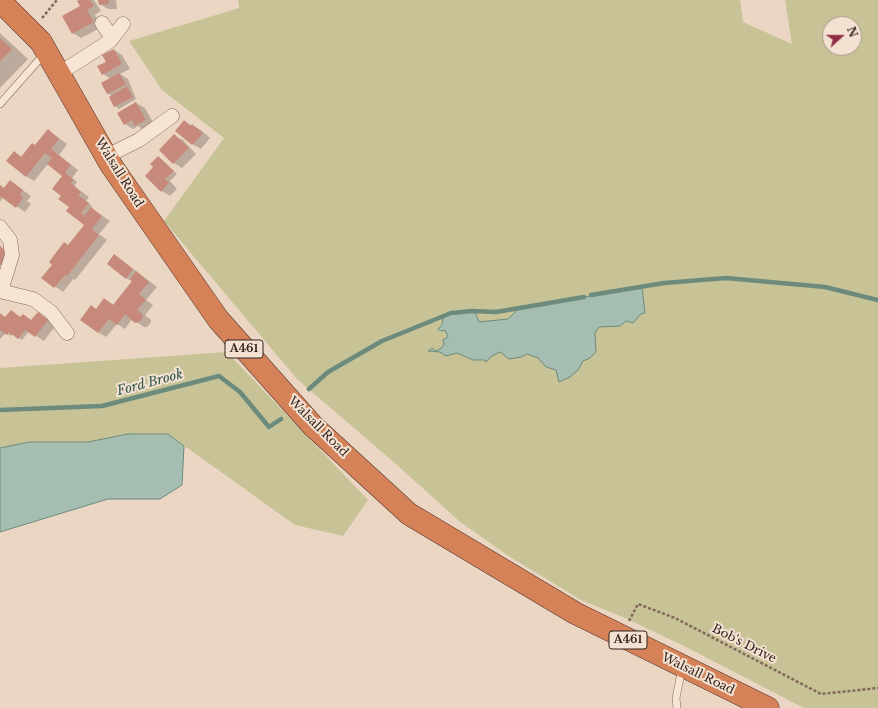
<!DOCTYPE html>
<html>
<head>
<meta charset="utf-8">
<style>
	body { margin:0 }
	#map { position:relative; width:878px; height:708px; overflow:hidden; background:#ebd6c3; font-family:"Libre Baskerville",serif }
	canvas { display:block }
	.north { position:absolute; left:822px; top:16px; width:40px; height:40px; box-sizing:border-box; background:#f3e2d2; border:1px solid #a7968a; border-radius:50%; rotate:69deg; font-size:11px; font-weight:700; line-height:16px; text-align:center; color:#35241e }
	.north::after { content:''; display:block; margin:auto; width:14px; height:18px; background:#8f2e45; clip-path:polygon(50% 0,100% 100%,50% 72%,0 100%) }
</style>
</head>
<body>
<div id="map">
<canvas width="878" height="708"></canvas>
<div class="north">N</div>
</div>
<script>
const context = document.querySelector('canvas').getContext('2d');
context.lineJoin = 'round';
function fill(path, color) {
  context.fillStyle = color;
  context.fill(path, 'evenodd');
}
function poly(rows) {
  const path = new Path2D();
  for (const r of rows) {
    path.moveTo(r[0], r[1]);
    for (let i = 2; i < r.length; i += 2) path.lineTo(r[i], r[i + 1]);
  }
  return path;
}
function stroke(path, color, width, dash) {
  context.strokeStyle = color;
  context.lineWidth = width;
  context.lineCap = dash ? 'butt' : 'round';
  context.setLineDash(dash || []);
  context.stroke(path);
}
function drawText(font, color, halo, rows, align = 'center') {
  context.font = font + ' "Libre Baskerville",serif';
  context.lineWidth = 4;
  context.setLineDash([]);
  context.textBaseline = 'middle';
  context.strokeStyle = halo;
  context.fillStyle = color;
  for (const [text, x, y, turn = 0] of rows) {
    context.save();
    context.translate(x, y);
    context.rotate((+turn || 0) * Math.PI / 180);
    context.textAlign = isNaN(turn) ? turn : align;
    if (halo) context.strokeText(text, 0, 0);
    context.fillText(text, 0, 0);
    context.restore();
  }
}
const green = poly([
	[238,0,740,0,743,22,792,44,785,0,878,0,878,708,804,708,684,646,625,618,581,600,510,557,459,521,397,465,297,379,164,221,224,138,162,90,129,41,239,8],
	[830,24,854,24,854,48,830,48],
	[227,352,368,500,343,536,295,525,168,434,128,434,88,442,29,442,0,448,0,368]
]);
const water = poly([
	[642,287,645,313,641,314,633,323,626,321,620,326,599,327,595,333,596,352,590,358,583,361,578,370,570,377,559,382,556,370,546,367,538,358,527,354,521,357,509,359,500,352,492,356,486,362,485,360,473,360,457,353,446,356,440,352,428,351,432,348,436,351,440,349,444,345,443,340,448,337,445,330,441,331,438,329,442,325,443,316,451,313,472,311,475,312,479,322,508,319,518,309,642,287],
	[128,434,168,434,184,446,182,485,160,499,108,499,0,532,0,448,29,442,88,442,128,434]
]);
const shadow = poly([
	[81,0,94,0,101,11,95,15,102,27,81,38,73,33,81,6],
	[99,0,116,0,117,9,108,9,100,4],
	[0,33,28,59,0,88],
	[114,50,122,55,130,69,120,74,128,79,136,99,119,109,115,106,112,96,108,94,102,84,111,79,103,74],
	[136,103,145,108,154,124,144,130,138,126,133,129,125,124],
	[185,122,201,130,210,138,201,149,192,144],
	[48,130,67,144,59,155,78,170,72,178,77,182,74,186,89,197,86,201,92,206,91,208,110,221,99,234,107,240,75,280,73,279,63,292,43,278,85,225,70,208,63,176,48,164,34,181,26,176,14,152,22,157,36,146],
	[174,136,183,140,196,154,182,168,174,163,160,150],
	[158,157,177,174,170,181,177,189,170,196,162,191,155,167],
	[10,181,31,196,27,201,31,204,25,212,3,197,0,202,0,185,4,188],
	[115,255,157,287,146,300,153,305,145,315,151,320,151,322,147,327,144,327,132,319,125,329,117,324,106,337,98,332,97,310,105,300,114,305,133,282,126,278],
	[38,313,56,325,44,341,29,331,22,340,13,334,11,336,6,333,0,339,0,314,6,318,21,318,32,321]
]);
const stream = poly([
	[591,295,664,283,726,278,825,287,878,300],
	[309,389,328,372,382,341,451,313,472,311,496,312,584,297],
	[0,410,102,406,219,376,240,392,269,427,281,419]
]);
const building = poly([
	[79,0,90,0,94,6,87,10,94,22,72,34,62,16,80,6,77,1],
	[98,0,109,0,109,4,99,5],
	[0,38,12,49,0,61],
	[114,49,122,64,102,75,97,66,106,62,102,55],
	[119,73,126,84,107,94,101,83],
	[127,86,133,97,114,107,109,97],
	[136,102,146,120,135,126,132,120,124,125,117,113],
	[184,120,191,126,192,124,203,133,192,145,175,131],
	[48,129,59,139,51,149,71,165,65,172,74,180,71,183,81,192,78,195,89,203,81,213,84,216,91,207,102,216,92,229,99,235,67,276,65,275,54,288,41,278,52,265,49,262,64,242,68,245,84,225,66,211,69,207,58,199,61,196,52,189,62,176,47,164,52,158,45,153,26,177,6,161,14,151,21,157,32,143,35,145],
	[174,134,189,148,173,164,159,150],
	[158,156,174,171,165,179,169,183,161,192,145,176,153,167,150,164],
	[10,180,23,190,20,195,23,198,16,208,0,196,0,185,4,188],
	[0,246,9,253,0,266],
	[114,254,133,269,126,279,107,264],
	[136,271,149,282,139,294,146,300,137,310,142,314,143,318,139,322,135,323,125,314,117,325,109,319,98,333,80,320,91,305,96,309,104,298,113,305,132,281,130,279],
	[11,310,20,317,23,314,31,320,38,312,48,320,35,337,25,330,18,339,9,332,7,335,0,330,0,313,5,317]
]);
const path = poly([
	[42,18,57,0],
	[629,621,638,604,675,618,821,694,878,688]
]);
const lane = poly([
	[0,104,45,53],
	[677,708,676,698,682,668]
]);
const street = poly([
	[102,23,112,38],
	[60,73,110,41,123,24],
	[107,156,139,140,172,116],
	[0,227,10,240,12,255,1,291],
	[0,291,33,299,51,312,67,333]
]);
const highway = poly([
	[0,1,41,42,111,165,218,319,313,426,409,514,575,613,768,708]
]);
const shields = [
	[244,349,38],
	[628,640,38]
];
const shieldNames = [
	["A461",244,349],
	["A461",628,640]
];
const streetNames = [
	["Walsall Road",119,173,58],
	["Walsall Road",318,427,45],
	["Bob's Drive",744,644,27],
	["Walsall Road",698,674,26]
];
const waterNames = [
	["Ford Brook",150,383,-15]
];
fill(green, '#c8c397');
fill(water, '#a5beb1');
stroke(water, '#6c8b7d', 1);
fill(shadow, '#0003');
stroke(stream, '#6c8b7d', 4.5);
fill(building, '#c7897b');
stroke(lane, '#84675b', 8);
stroke(street, '#84675b', 15);
stroke(highway, '#52372f', 23);
stroke(path, '#84675b', 2.5, [3, 2]);
stroke(lane, '#f6e5d5', 7);
stroke(street, '#f6e5d5', 14);
stroke(highway, '#d68258', 22);
for (const [x, y, w] of shields) {
  const box = new Path2D();
  box.roundRect(x - w / 2, y - 9, w, 18, 3);
  context.fillStyle = '#f3e2d2';
  context.fill(box);
  stroke(box, '#35241e', 1);
}
drawText('bold 11px', '#35241e', null, shieldNames);
drawText('12px', '#35241e', '#f3e2d2', streetNames);
drawText('italic 13px', '#2e5449', '#f3e2d2', waterNames);
</script>
</body>
</html>
